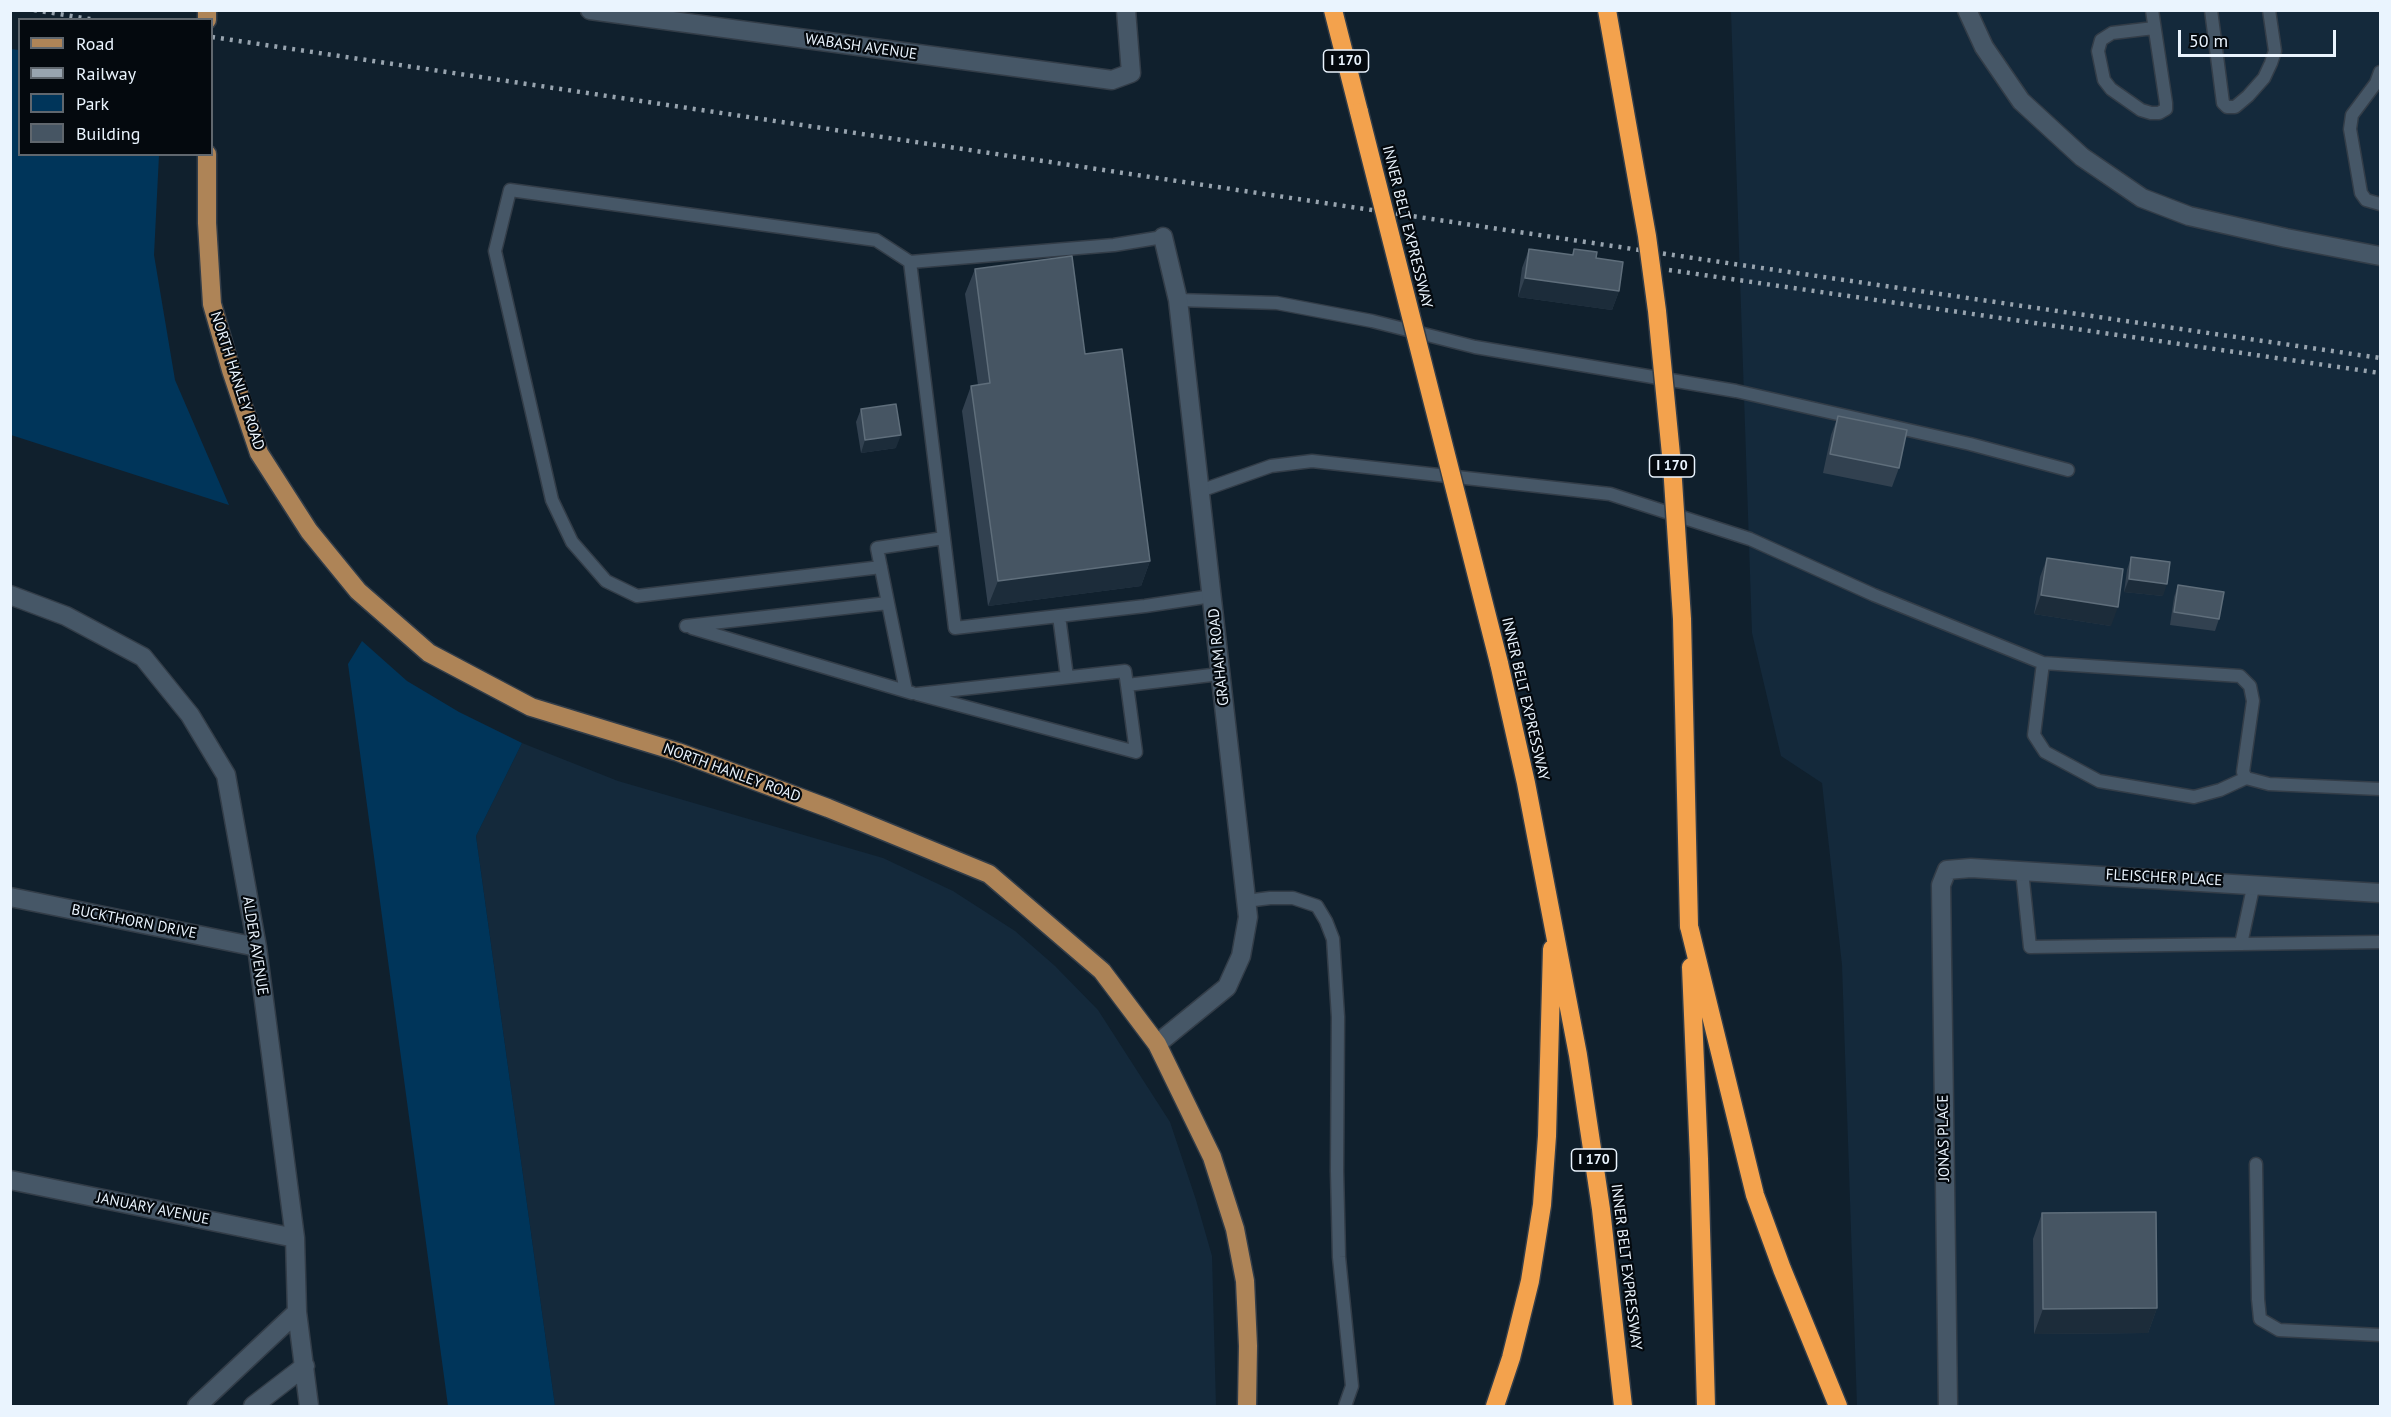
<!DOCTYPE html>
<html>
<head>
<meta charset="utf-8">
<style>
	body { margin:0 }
	#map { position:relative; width:2391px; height:1417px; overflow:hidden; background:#10202d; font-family:"PT Sans",sans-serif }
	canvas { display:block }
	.frame { position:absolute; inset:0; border:12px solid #eaf4fe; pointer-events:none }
	.legend { position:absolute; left:18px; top:18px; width:195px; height:138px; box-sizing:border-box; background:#04090e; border:2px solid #60676e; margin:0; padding:8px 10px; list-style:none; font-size:18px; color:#eaf4fe }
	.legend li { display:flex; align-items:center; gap:12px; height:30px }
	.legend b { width:30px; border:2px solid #60676e }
	.scale { position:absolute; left:2178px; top:30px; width:158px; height:27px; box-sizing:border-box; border:3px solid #eaf4fe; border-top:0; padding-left:8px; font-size:18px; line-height:21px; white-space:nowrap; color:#eaf4fe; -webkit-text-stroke:4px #04090e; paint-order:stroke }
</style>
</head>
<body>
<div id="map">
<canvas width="2391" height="1417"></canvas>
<div class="frame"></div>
<ul class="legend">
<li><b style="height:8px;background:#ae8457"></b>Road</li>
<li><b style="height:8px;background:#98a4af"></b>Railway</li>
<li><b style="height:16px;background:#00355a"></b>Park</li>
<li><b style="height:16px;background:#465563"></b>Building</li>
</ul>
<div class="scale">50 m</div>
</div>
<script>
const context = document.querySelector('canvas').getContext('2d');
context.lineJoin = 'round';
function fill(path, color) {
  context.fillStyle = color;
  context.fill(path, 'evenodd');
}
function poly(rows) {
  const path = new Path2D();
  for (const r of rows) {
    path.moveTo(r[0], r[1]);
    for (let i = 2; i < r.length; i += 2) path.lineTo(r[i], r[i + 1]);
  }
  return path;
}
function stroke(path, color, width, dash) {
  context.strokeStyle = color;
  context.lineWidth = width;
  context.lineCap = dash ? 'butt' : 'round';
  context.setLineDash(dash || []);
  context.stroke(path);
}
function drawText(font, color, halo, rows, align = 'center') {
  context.font = font + ' "PT Sans",sans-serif';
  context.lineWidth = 4.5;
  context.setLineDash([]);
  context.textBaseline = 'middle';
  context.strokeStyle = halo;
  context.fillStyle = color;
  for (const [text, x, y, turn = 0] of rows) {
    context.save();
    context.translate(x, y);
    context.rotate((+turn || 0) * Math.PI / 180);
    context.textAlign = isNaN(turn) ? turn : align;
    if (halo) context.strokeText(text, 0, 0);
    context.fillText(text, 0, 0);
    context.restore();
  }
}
const built = poly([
	[1731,11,2380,11,2380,1406,1857,1406,1842,965,1822,783,1781,756,1752,633],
	[522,743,618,781,883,858,953,891,1015,931,1055,966,1098,1010,1170,1122,1196,1200,1212,1256,1216,1406,555,1406,476,836]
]);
const green = poly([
	[10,49,19,50,20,154,159,155,154,255,175,380,229,505,11,435],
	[362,641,407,681,459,712,522,743,476,836,555,1406,448,1406,348,664]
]);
const lane = poly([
	[2152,10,2166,103,2166,109,2159,113,2151,113,2141,110,2111,89,2104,80,2098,51,2101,40,2112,33,2154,28],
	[2211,10,2223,103,2227,107,2235,107,2248,96,2264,78,2271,63,2275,51,2269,10],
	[2380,72,2376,83,2352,115,2350,129,2361,193,2366,200,2380,204],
	[1163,237,1114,245,910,262,955,628,1145,606,1212,596],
	[1178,300,1277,303,1372,321,1475,347,1736,391,1970,444,2068,470],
	[1200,491,1271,466,1312,461,1610,494,1750,539,1874,595,2043,663,2240,676,2250,686,2253,701,2243,772,2246,778,2269,784,2380,789],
	[881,567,637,596,606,581,572,542,552,500,495,251,510,190,876,240,910,262],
	[888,603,877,548,944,538],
	[1059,616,1067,677],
	[686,626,888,603,906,691],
	[692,628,912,693],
	[2043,663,2034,735,2045,752,2099,781,2194,797,2220,790,2246,778],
	[1127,685,1136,752,917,694,1125,671,1127,685,1220,674],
	[2022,871,2030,947,2380,942],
	[1246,901,1270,898,1293,898,1317,906,1326,921,1333,939,1338,1017,1337,1171,1339,1257,1352,1386,1345,1406],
	[2241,944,2254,883],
	[2256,1164,2258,1299,2260,1319,2279,1330,2380,1335]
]);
const street = poly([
	[590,10,1112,80,1131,73,1126,10],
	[1967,10,1984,47,2021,101,2082,157,2142,198,2189,216,2286,238,2380,256],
	[10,595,66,616,143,657,190,715,226,775,257,947,295,1238,297,1312,309,1406],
	[10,897,257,947],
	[1157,1044,1227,987,1241,956,1248,917,1178,300,1163,237],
	[10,1180,295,1238],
	[197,1406,297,1312],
	[253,1406,305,1366],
	[1948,1406,1941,885,1947,870,1971,868,2380,893]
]);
const primary = poly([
	[207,10,207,20],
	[207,154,207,223,212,304,231,370,259,453,309,531,358,591,429,653,531,707,678,752,828,808,989,874,1102,971,1157,1044,1212,1157,1235,1229,1245,1281,1248,1346,1247,1406]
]);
const highway = poly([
	[1333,10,1359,112],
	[1499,663,1526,783,1578,1055,1601,1209,1623,1406],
	[1689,926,1755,1195,1782,1269,1838,1406],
	[1691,967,1699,1159,1706,1406],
	[1495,1406,1511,1358,1530,1281,1542,1205,1547,1136,1552,949]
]);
const rail = poly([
	[34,10,96,20],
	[212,37,1700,259,2380,358],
	[1669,270,2380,373]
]);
const highwayBridge = poly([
	[1607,10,1647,236,1657,311,1672,465,1682,619,1689,926],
	[1359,112,1499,663]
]);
const wall = poly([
	[1529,249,1572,255,1574,249,1596,258,1619,291,1612,310,1518,297,1522,268],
	[975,269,1085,354,1150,561,1141,586,988,606,962,411,971,386,978,385,965,294],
	[861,409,896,448,861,453,856,422],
	[1838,416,1899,468,1892,487,1823,473,1831,435],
	[2131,557,2163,596,2124,592,2127,570],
	[2047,558,2111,626,2034,614,2040,577],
	[2178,585,2219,619,2215,631,2170,625,2174,597],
	[2042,1213,2157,1308,2148,1333,2034,1334,2033,1239]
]);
const shadedWall = poly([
	[1525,278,1619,291,1612,310,1518,297],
	[901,435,896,448,861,453,865,440],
	[1150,561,1141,586,988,606,998,581],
	[2129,579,2167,584,2163,596,2124,592],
	[2041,595,2118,607,2111,626,2034,614],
	[2157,1308,2148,1333,2034,1334,2043,1309]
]);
const building = poly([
	[1529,249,1573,255,1574,249,1597,252,1596,258,1623,262,1619,291,1525,278,1529,249],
	[1072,256,1085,354,1122,349,1150,561,998,581,971,386,990,383,975,269,1072,256],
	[896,404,901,435,865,440,861,409,896,404],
	[1838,416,1907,430,1899,468,1830,454,1838,416],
	[2131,557,2170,562,2167,584,2129,579,2131,557],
	[2047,558,2123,569,2118,607,2041,595,2047,558],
	[2178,585,2224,592,2219,619,2174,612,2178,585],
	[2156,1212,2157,1308,2043,1309,2042,1213,2156,1212]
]);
const shields = [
	[1346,61,45],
	[1672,466,45],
	[1594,1160,45]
];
const shieldNames = [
	["I 170",1346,61],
	["I 170",1672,466],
	["I 170",1594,1160]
];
const streetNames = [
	["WABASH AVENUE",861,47,8],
	["INNER BELT EXPRESSWAY",1407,227,76],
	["NORTH HANLEY ROAD",237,381,72],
	["GRAHAM ROAD",1219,657,-96],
	["INNER BELT EXPRESSWAY",1525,699,77],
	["NORTH HANLEY ROAD",732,773,20],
	["FLEISCHER PLACE",2164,878,3],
	["BUCKTHORN DRIVE",134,922,11],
	["ALDER AVENUE",255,946,81],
	["JONAS PLACE",1944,1138,-91],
	["JANUARY AVENUE",153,1209,11],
	["INNER BELT EXPRESSWAY",1626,1267,83]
];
fill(built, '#14293b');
fill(green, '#00355a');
stroke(lane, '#333d48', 15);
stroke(street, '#333d48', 21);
stroke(primary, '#333d48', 21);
stroke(highway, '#333d48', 21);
stroke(lane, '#465767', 12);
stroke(street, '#465767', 18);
stroke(primary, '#ae8457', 18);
stroke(highway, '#f3a24d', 18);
stroke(rail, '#98a4af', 4.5, [3, 6]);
stroke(highwayBridge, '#333d48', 21, []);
stroke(highwayBridge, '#f3a24d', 18);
fill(wall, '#324150');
fill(shadedWall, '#1c2c3a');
fill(building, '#465563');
stroke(building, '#5f6e7b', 1.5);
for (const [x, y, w] of shields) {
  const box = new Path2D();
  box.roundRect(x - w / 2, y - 11, w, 22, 4.5);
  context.fillStyle = '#04090e';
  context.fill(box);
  stroke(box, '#eaf4fe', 1.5);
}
drawText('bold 14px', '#eaf4fe', null, shieldNames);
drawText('15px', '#eaf4fe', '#04090e', streetNames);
</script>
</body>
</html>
